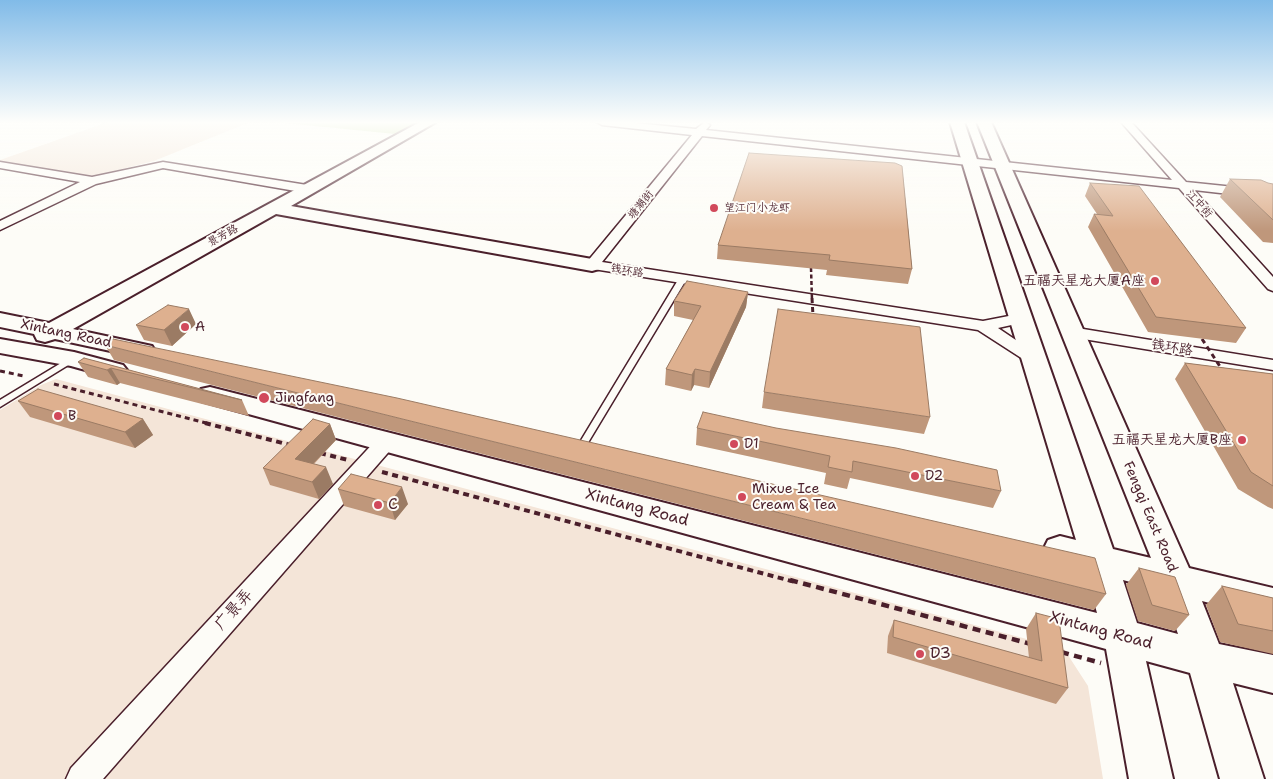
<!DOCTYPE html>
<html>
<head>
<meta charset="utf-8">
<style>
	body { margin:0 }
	canvas { display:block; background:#fdfcf7 }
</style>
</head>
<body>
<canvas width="1273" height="779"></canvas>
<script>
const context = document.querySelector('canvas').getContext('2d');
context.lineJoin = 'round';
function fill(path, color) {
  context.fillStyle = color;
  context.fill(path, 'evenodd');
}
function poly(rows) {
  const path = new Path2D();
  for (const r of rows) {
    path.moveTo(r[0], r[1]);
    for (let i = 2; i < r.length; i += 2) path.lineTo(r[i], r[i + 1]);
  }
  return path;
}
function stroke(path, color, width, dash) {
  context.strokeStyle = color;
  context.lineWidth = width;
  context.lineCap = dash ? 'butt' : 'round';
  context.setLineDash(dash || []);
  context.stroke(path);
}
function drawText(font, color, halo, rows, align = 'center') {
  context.font = font + ' "Shantell Sans","LXGW WenKai TC",sans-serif';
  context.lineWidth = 4;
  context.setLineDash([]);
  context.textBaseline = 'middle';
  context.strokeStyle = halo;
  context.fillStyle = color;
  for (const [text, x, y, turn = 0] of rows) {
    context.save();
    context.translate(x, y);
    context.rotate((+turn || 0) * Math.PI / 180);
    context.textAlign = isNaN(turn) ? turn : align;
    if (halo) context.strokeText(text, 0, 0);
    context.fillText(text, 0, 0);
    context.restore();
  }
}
const built = poly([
	[108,122,250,122,154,161,90,177,0,162,0,160],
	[56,379,1064,649,1088,686,1103,779,0,779,0,410,41,385]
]);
const green = poly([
	[275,122,418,122,395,134]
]);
const pathFar2 = poly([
	[0,371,24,376],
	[54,384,210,424]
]);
const pathFar1 = poly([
	[205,423,290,445],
	[320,453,348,460],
	[382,472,795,582]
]);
const path = poly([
	[790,580,1031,644],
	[1061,652,1101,663]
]);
const lane = poly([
	[682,278,686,280,586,446,580,446,578,444,580,442,678,280,682,278],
	[71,357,74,357,78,359,0,407,0,400,71,357]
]);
const street = poly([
	[597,122,625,122,696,129,705,122,710,125,706,130,1172,180,1121,122,1131,122,1186,182,1273,191,1273,199,1194,190,1273,277,1273,291,1268,289,1179,188,702,136,602,262,983,321,1019,314,1025,316,1027,319,1025,322,998,328,1041,357,1038,361,1026,361,978,330,587,268,585,265,587,262,692,135,602,125,597,122],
	[0,162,92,177,163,162,307,185,313,189,307,193,163,168,96,184,0,230,0,221,80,182,0,168,0,162],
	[1071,327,1273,360,1273,370,1065,336,1063,332,1065,328,1071,327],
	[386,435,393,437,396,442,393,447,103,779,66,779,71,768,379,437,386,435]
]);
const secondary = poly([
	[420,122,436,122,291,206,592,259,599,261,602,265,599,269,592,271,276,214,73,329,152,346,155,351,152,356,143,358,55,339,45,342,37,340,34,334,0,327,0,313,49,323,420,122],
	[950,122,964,122,1113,549,1151,558,977,122,991,122,1189,568,1273,588,1273,620,1202,601,1219,644,1273,655,1273,693,1233,683,1264,779,1220,779,1190,673,1146,661,1173,779,1129,779,1106,649,201,401,197,395,201,389,210,387,1097,613,1085,570,1048,560,1043,550,1048,540,1060,536,1076,540,950,122],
	[1123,580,1163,591,1178,634,1137,623,1123,580],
	[0,339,74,352,123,365,127,370,123,375,114,378,71,366,0,353,0,339]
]);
const pathBridgeFar1 = poly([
	[811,268,812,300]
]);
const pathBridge = poly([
	[812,298,813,316],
	[1202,339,1223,371]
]);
const wall = poly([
	[902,166,912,269,908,284,826,275,827,270,717,259,718,245],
	[1230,179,1273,184,1273,243,1263,242,1220,197],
	[1090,183,1246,328,1236,343,1148,332,1088,227,1094,214,1097,214,1085,196],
	[748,292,746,307,709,388,694,385,691,391,665,385,666,369,693,320,674,316,674,301],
	[196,324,172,346,144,340,136,325],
	[105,345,1106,594,1094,610,114,360],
	[84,358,242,400,249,416,120,383,117,385,88,377,78,362],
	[1185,363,1273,374,1273,509,1268,507,1238,489,1175,379],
	[764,392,930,417,924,434,762,408],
	[18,401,143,419,153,435,135,448,30,417],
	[330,424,336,440,314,464,333,484,319,499,270,485,263,468],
	[697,428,1001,491,993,508,850,478,847,489,824,484,826,473,696,445],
	[338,489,408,504,395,520,344,506],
	[1139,568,1189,615,1175,631,1138,621,1126,585],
	[1222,586,1273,598,1273,654,1220,642,1206,605],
	[1036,613,1068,688,1056,704,887,653,888,636,894,620,1029,658,1026,629]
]);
const shadedWall = poly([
	[748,292,746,307,709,388,710,372],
	[189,309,196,324,172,346,164,330],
	[111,368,120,383,117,385,107,370],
	[695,369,694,385,691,391,692,375],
	[143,419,153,435,135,448,125,432],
	[330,424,336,440,302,475,295,459],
	[326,467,333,484,319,499,312,482],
	[402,487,408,504,395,520,390,503]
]);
const building = poly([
	[749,153,895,163,902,166,912,269,829,260,830,255,718,245,749,153],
	[1230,179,1261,180,1268,183,1273,184,1273,220,1230,179],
	[1090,183,1139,186,1246,328,1156,317,1094,214,1113,216,1090,183],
	[687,281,748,292,710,372,695,369,692,375,666,369,701,306,674,301,687,281],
	[168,305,189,309,164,330,136,325,168,305],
	[778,309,920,327,930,417,764,392,778,309],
	[113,339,397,398,1095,558,1106,594,105,345,113,339],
	[84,358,242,400,111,368,107,370,78,362,84,358],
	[1185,363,1273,374,1273,486,1251,472,1185,363],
	[38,389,143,419,125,432,18,401,38,389],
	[703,412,776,428,896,448,997,470,1001,491,853,461,852,472,828,467,830,456,697,428,703,412],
	[313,419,330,424,295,459,326,467,312,482,263,468,313,419],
	[351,474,402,487,390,503,338,489,351,474],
	[1139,568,1175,577,1189,615,1152,605,1139,568],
	[1222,586,1273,598,1273,631,1238,624,1222,586],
	[1036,613,1059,619,1068,688,893,637,894,620,1042,661,1036,613]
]);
const markers = [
	[714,208,5,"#d1495b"],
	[1155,281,5,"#d1495b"],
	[185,327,5,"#d1495b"],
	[264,398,6,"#d1495b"],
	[58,416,5,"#d1495b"],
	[1242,440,5,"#d1495b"],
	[734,444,5,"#d1495b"],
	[915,476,5,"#d1495b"],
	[742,497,5,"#d1495b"],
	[378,505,5,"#d1495b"],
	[920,654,5,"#d1495b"]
];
const farStreetnames = [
	["江中街",1199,204,48],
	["塘潮街",641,205,-51],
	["景芳路",223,236,-29],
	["钱环路",627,271,10]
];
const farPoinames = [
	["望江门小龙虾",724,208]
];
const poiNames = [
	["五福天星龙大厦A座",1145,281,"right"],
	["A",195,327],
	["Jingfang",275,398],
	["B",68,416],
	["五福天星龙大厦B座",1232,440,"right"],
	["D1",744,444],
	["D2",925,476],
	["Mixue Ice",752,489],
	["Cream & Tea",752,505]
];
const streetNames = [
	["Xintang Road",66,334,12],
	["钱环路",1172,348,9],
	["Fengqi East Road",1150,517,67]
];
const nearPoinames = [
	["C",388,505],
	["D3",930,654]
];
const nearStreetnames = [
	["Xintang Road",637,508,15],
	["广景弄",234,610,-48],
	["Xintang Road",1101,631,15]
];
fill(built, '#f4e5d8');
fill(green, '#bed991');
stroke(lane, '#4a1f2b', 3);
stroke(street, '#4a1f2b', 3);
stroke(secondary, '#4a1f2b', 4);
stroke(pathFar2, '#4a1f2b', 3, [5, 4]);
stroke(pathFar1, '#4a1f2b', 4, [6, 4.5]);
stroke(path, '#4a1f2b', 4.5, [8, 5.5]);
fill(lane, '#fdfcf7');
fill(street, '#fdfcf7');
fill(secondary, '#fdfcf7');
stroke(pathBridgeFar1, '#4a1f2b', 2.5, [4, 2.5]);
stroke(pathBridge, '#4a1f2b', 3, [5, 4]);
fill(wall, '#bf977b');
fill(shadedWall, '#9b7b64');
fill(building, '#deb08f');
stroke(building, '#9b7b64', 1);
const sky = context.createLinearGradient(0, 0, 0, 231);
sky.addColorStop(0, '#81bbe8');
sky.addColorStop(0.53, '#fefefb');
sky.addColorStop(1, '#fefefb00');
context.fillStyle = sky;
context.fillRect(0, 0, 1273, 231);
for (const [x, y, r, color] of markers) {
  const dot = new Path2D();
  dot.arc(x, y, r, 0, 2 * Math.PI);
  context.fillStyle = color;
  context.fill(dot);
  stroke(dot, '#fdfcf7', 2);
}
drawText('11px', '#4a1f2b', '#fdfcf7', farStreetnames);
drawText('11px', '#4a1f2b', '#fdfcf7', farPoinames, 'left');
drawText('14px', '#4a1f2b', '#fdfcf7', poiNames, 'left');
drawText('14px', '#4a1f2b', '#fdfcf7', streetNames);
drawText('16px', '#4a1f2b', '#fdfcf7', nearPoinames, 'left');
drawText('16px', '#4a1f2b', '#fdfcf7', nearStreetnames);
</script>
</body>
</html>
